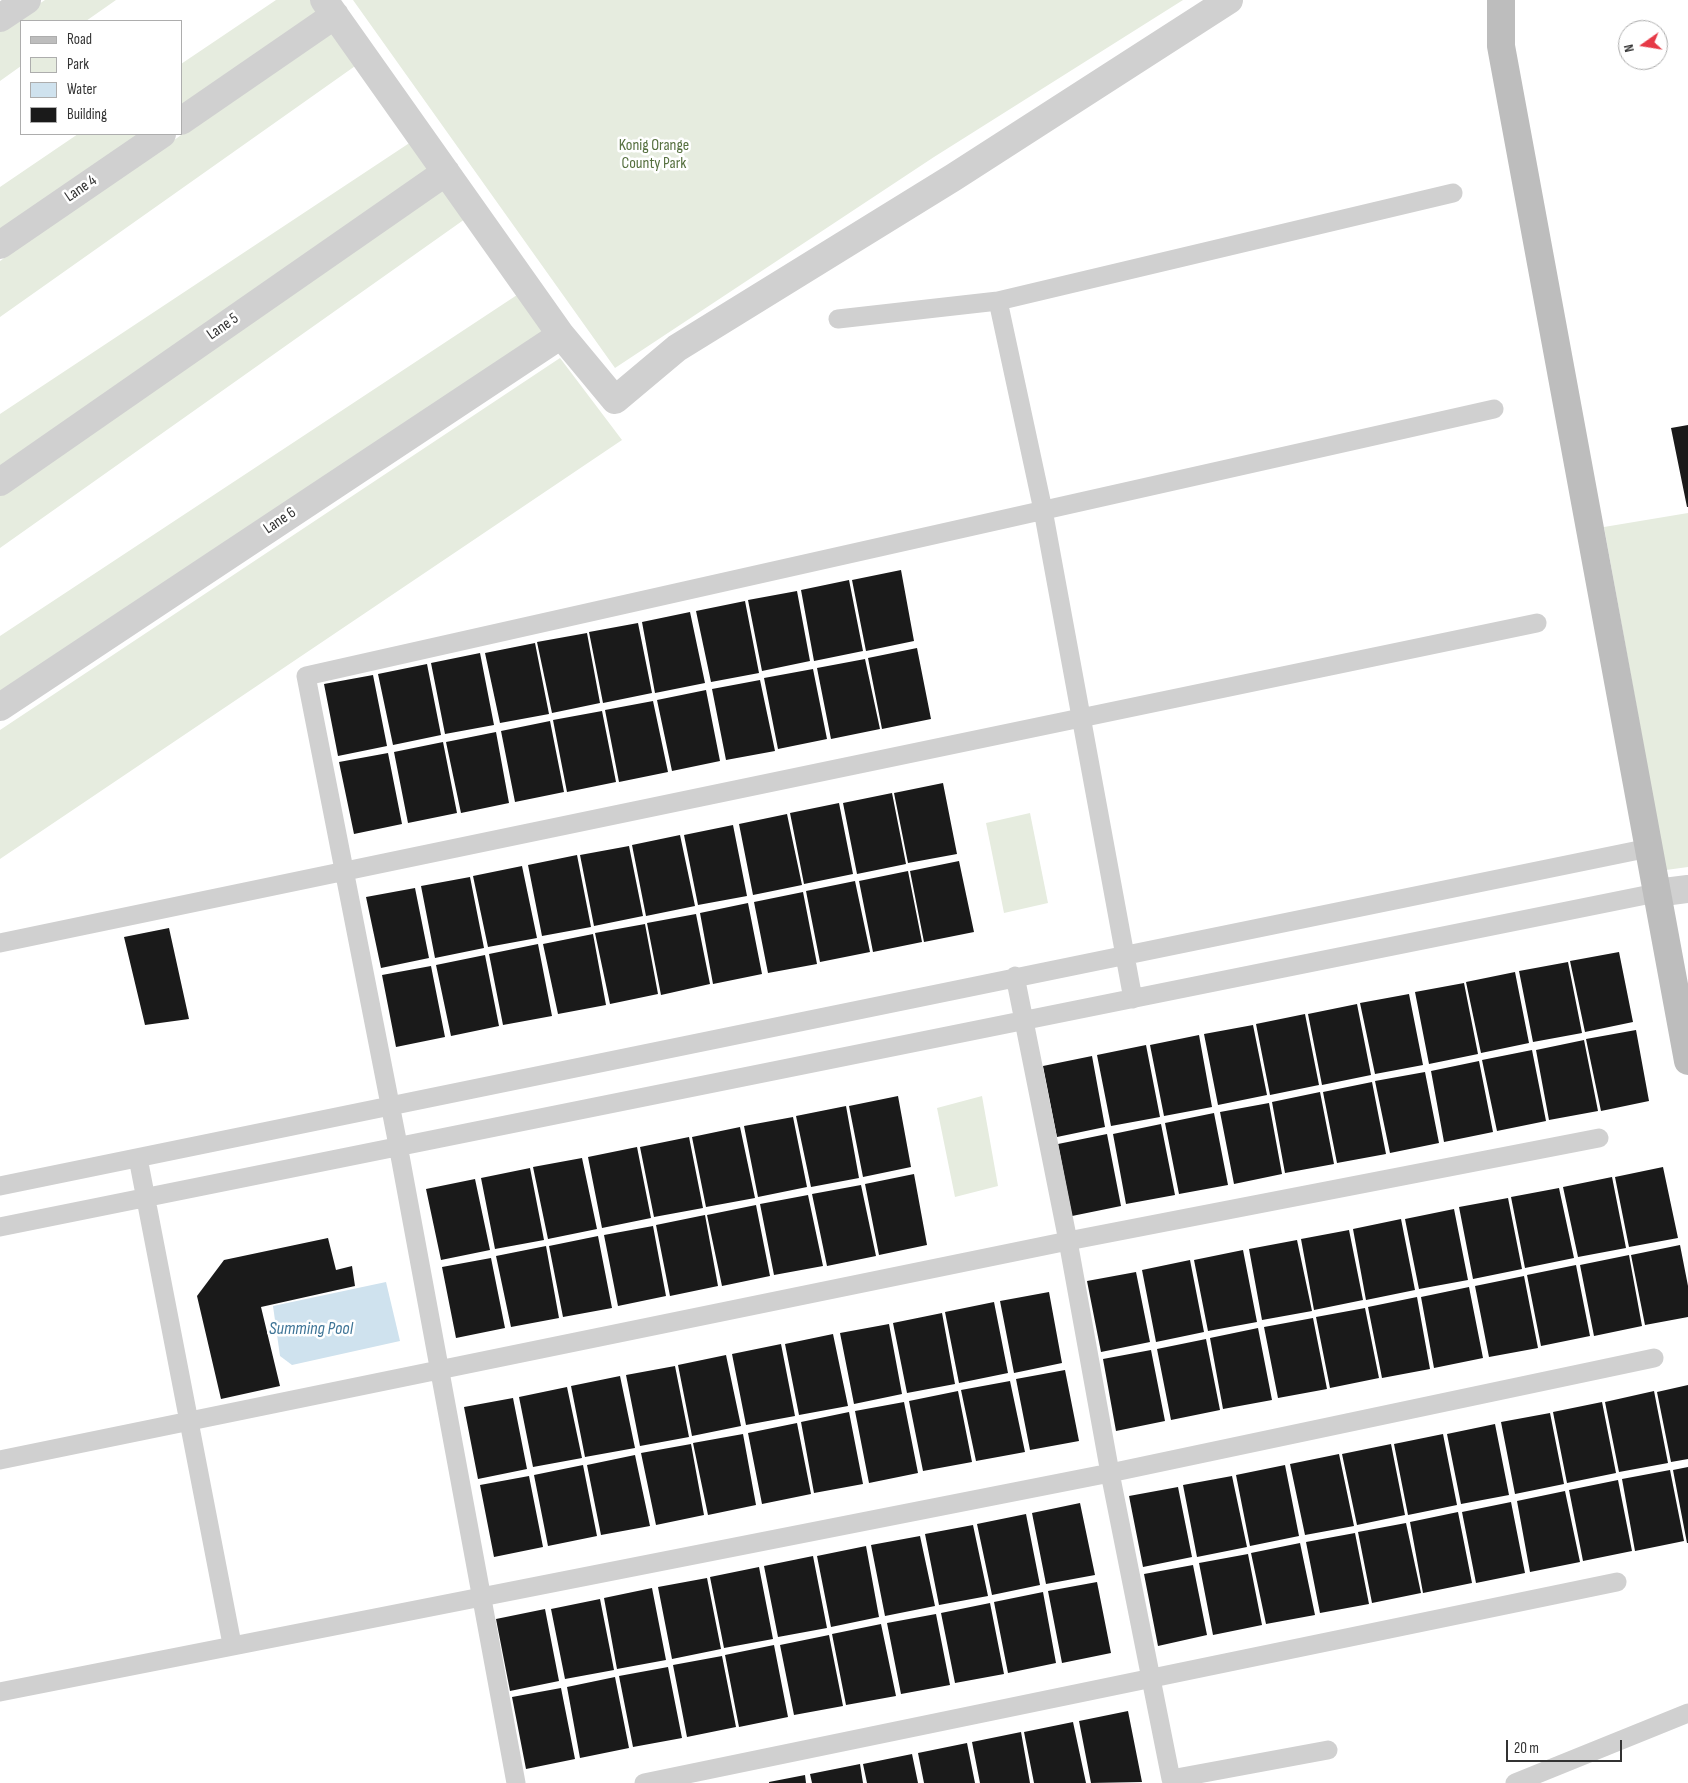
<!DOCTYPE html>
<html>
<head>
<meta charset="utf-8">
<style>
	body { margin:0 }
	#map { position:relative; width:1688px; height:1783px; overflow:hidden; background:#fff; font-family:"Sofia Sans Condensed",sans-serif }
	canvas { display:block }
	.legend { position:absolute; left:20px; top:20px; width:162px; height:115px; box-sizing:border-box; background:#fff; border:1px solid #adadad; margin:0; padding:6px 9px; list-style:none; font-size:15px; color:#333 }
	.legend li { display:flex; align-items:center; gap:10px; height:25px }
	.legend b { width:25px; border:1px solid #adadad }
	.north { position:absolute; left:1618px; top:20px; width:50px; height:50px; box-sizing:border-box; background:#fff; border:1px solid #adadad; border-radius:50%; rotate:257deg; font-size:14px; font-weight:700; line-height:20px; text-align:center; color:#333 }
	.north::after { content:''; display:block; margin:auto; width:18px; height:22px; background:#e63946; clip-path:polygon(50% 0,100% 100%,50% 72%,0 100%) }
	.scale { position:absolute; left:1506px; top:1740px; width:116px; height:22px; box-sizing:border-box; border:2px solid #333; border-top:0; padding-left:6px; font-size:15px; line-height:18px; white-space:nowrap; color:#333; -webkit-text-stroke:4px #fff; paint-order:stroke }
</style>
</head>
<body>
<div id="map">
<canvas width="1688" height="1783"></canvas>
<ul class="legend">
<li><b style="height:6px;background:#bdbdbd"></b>Road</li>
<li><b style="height:14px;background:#e6ecdf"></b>Park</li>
<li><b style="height:14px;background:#cfe2ee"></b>Water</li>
<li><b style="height:14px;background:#1a1a1a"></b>Building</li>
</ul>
<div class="north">N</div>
<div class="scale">20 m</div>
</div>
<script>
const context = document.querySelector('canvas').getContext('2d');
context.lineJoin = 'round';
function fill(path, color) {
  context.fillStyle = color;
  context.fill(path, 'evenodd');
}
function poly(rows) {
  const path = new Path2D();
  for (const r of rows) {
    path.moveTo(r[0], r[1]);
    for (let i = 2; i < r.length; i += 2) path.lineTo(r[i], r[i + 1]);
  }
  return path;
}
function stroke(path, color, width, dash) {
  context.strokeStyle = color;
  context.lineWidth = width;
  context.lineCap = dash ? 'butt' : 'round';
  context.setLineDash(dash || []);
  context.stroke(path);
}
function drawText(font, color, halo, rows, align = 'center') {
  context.font = font + ' "Sofia Sans Condensed",sans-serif';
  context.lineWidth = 5;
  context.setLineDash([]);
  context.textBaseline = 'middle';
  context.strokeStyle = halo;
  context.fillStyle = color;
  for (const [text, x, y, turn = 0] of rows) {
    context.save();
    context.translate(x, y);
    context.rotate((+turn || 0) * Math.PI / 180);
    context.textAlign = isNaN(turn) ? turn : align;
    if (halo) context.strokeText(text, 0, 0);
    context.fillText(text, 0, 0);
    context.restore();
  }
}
const green = poly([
	[45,0,116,0,86,21,21,21,21,66,0,81,0,30],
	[276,0,324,0,335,15,181,117,181,64],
	[353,0,1183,0,934,157,615,368],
	[341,24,358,64,0,317,0,261],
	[78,134,156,134,0,237,0,187],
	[420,136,446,172,0,476,0,414],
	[442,188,465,219,0,548,0,496],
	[517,295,546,330,0,703,0,636],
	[560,358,622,440,0,859,0,730],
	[1688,513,1688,867,1666,870,1604,527],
	[1030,813,1048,903,1004,913,986,823],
	[982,1096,998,1186,955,1197,937,1108]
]);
const water = poly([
	[386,1282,400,1341,292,1365,280,1356,273,1306]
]);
const building = poly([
	[1688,425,1688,507,1687,507,1671,428],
	[901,570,914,641,866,651,852,580],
	[849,580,863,651,814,661,801,590],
	[797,591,810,661,762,671,748,600],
	[745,601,759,673,711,682,696,611],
	[690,612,705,683,655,693,642,622],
	[638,623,652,693,603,703,589,632],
	[587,633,600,703,552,713,537,642],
	[535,643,549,714,500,723,485,653],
	[917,648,931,719,882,729,868,658],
	[480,653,494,725,445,734,431,663],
	[865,659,880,729,831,739,817,668],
	[427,664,441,735,393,745,378,674],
	[813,669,827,739,778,749,764,678],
	[373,675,387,746,338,756,324,684],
	[760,680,775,751,726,760,712,689],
	[706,690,720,761,672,771,657,700],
	[653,701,668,772,619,782,605,710],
	[602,711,616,782,567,792,553,720],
	[550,721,564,792,515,802,501,731],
	[496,732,509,803,461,813,446,742],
	[443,742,457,813,408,823,394,752],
	[388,753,402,824,354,834,339,762],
	[943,783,957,854,908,863,894,793],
	[892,793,906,864,857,874,843,803],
	[839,803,853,874,804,884,790,813],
	[787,814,802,885,753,895,739,824],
	[733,825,747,896,698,905,684,835],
	[680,835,695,906,646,916,632,845],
	[629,846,643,916,594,926,580,855],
	[577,855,591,927,542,936,528,865],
	[959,861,974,932,924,942,910,871],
	[522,866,537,938,488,947,473,876],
	[908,871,922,942,873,952,859,881],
	[470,877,484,948,435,958,421,886],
	[855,881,870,952,820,962,806,891],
	[415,888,429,958,381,968,366,897],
	[803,892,817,964,768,973,754,902],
	[748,903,762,974,713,984,700,913],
	[696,914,710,984,661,995,647,923],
	[645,924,658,994,610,1004,595,933],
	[169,928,189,1019,145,1025,124,937],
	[593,934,606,1005,558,1014,543,944],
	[538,944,552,1016,503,1025,489,954],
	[1619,952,1633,1022,1585,1032,1570,961],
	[485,955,499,1026,451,1036,436,965],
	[1568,962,1582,1033,1533,1042,1519,971],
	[431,966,445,1037,396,1047,382,975],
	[1515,972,1529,1043,1481,1053,1466,982],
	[1464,983,1478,1054,1429,1064,1415,992],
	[1409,994,1423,1065,1375,1074,1360,1003],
	[1357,1004,1371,1075,1322,1085,1308,1014],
	[1305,1014,1319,1085,1270,1095,1256,1024],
	[1253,1025,1267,1095,1218,1105,1204,1034],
	[1636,1030,1649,1101,1601,1111,1586,1039],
	[1199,1035,1212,1107,1164,1116,1150,1045],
	[1584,1040,1598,1111,1549,1120,1536,1050],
	[1146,1045,1160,1117,1111,1126,1097,1055],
	[1532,1050,1546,1121,1497,1131,1482,1060],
	[1092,1056,1105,1127,1057,1137,1043,1066],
	[1479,1061,1493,1132,1444,1142,1431,1071],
	[1425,1072,1439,1143,1390,1153,1375,1081],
	[1372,1082,1386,1154,1337,1163,1323,1092],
	[1320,1092,1334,1164,1285,1173,1272,1102],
	[898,1096,911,1167,863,1177,849,1106],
	[1269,1103,1282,1174,1234,1184,1220,1112],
	[846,1106,859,1178,811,1187,796,1116],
	[1214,1113,1228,1185,1179,1194,1165,1123],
	[793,1117,807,1187,758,1197,744,1126],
	[1161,1124,1175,1195,1126,1204,1113,1134],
	[740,1127,755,1198,706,1207,692,1137],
	[1107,1134,1121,1206,1072,1216,1058,1144],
	[689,1137,703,1208,654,1217,640,1147],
	[637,1147,651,1218,602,1228,588,1157],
	[582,1158,597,1229,548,1239,533,1167],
	[1663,1167,1678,1238,1629,1247,1615,1177],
	[530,1168,544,1240,495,1249,481,1178],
	[914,1174,927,1245,879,1255,865,1184],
	[1612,1177,1626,1248,1578,1257,1563,1187],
	[475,1179,490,1250,441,1260,426,1189],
	[861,1185,876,1256,827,1266,812,1194],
	[1559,1188,1574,1258,1525,1268,1511,1197],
	[808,1195,823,1266,774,1275,760,1204],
	[1508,1198,1522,1269,1473,1279,1459,1207],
	[756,1205,770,1276,722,1286,707,1215],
	[1454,1209,1468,1280,1419,1289,1405,1219],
	[705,1215,718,1286,670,1296,656,1225],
	[1401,1219,1415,1290,1366,1300,1353,1229],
	[653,1226,666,1296,618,1306,604,1235],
	[1349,1230,1363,1300,1314,1310,1301,1239],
	[598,1236,612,1308,563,1317,549,1246],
	[328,1238,336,1270,352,1266,355,1286,261,1307,280,1386,221,1399,197,1296,224,1260],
	[1297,1240,1312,1311,1262,1320,1249,1249],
	[1680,1245,1688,1286,1688,1317,1645,1325,1631,1255],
	[546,1246,559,1318,511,1327,496,1256],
	[1243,1250,1257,1322,1208,1331,1194,1260],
	[1629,1255,1642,1326,1594,1336,1580,1265],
	[491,1258,505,1328,456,1338,442,1267],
	[1190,1260,1204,1332,1156,1342,1142,1270],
	[1576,1265,1590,1336,1541,1346,1527,1275],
	[1136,1272,1150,1342,1101,1352,1087,1281],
	[1524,1276,1538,1348,1489,1357,1475,1286],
	[1469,1287,1483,1358,1434,1368,1421,1297],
	[1049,1292,1062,1363,1014,1373,1000,1301],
	[1417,1297,1430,1369,1382,1378,1368,1307],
	[994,1302,1008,1373,959,1383,945,1312],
	[1365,1308,1379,1378,1330,1388,1316,1317],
	[942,1313,955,1384,907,1393,893,1323],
	[1313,1318,1327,1389,1278,1398,1264,1327],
	[889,1324,902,1394,854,1404,840,1333],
	[1258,1328,1272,1400,1223,1409,1210,1338],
	[833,1334,848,1406,799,1415,785,1344],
	[1206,1339,1220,1410,1171,1420,1157,1349],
	[781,1344,795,1416,746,1425,732,1354],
	[1151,1350,1165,1421,1116,1431,1103,1359],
	[726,1355,741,1426,692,1436,678,1365],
	[675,1366,689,1437,640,1446,626,1375],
	[1065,1370,1079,1441,1030,1450,1016,1379],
	[620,1376,635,1448,585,1457,571,1386],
	[1010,1381,1025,1452,976,1461,961,1390],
	[1688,1385,1688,1459,1671,1462,1657,1392],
	[567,1387,582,1458,533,1467,519,1397],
	[958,1391,972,1462,923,1471,909,1401],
	[1654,1391,1668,1463,1619,1472,1605,1402],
	[513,1398,527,1469,478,1479,464,1407],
	[904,1402,918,1473,869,1483,855,1411],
	[1602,1402,1616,1473,1567,1483,1553,1412],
	[849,1412,863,1484,814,1493,801,1422],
	[1550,1413,1564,1484,1515,1494,1501,1422],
	[797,1423,811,1494,762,1504,748,1433],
	[1495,1424,1509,1495,1461,1504,1447,1434],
	[743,1434,756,1505,708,1515,693,1443],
	[1443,1434,1457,1505,1408,1515,1394,1444],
	[691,1444,704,1515,656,1525,641,1453],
	[1391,1444,1405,1515,1357,1525,1342,1454],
	[1339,1454,1354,1526,1305,1535,1290,1464],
	[635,1455,650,1526,601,1535,587,1465],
	[583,1465,597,1536,548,1546,534,1475],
	[1285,1465,1299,1536,1250,1546,1236,1475],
	[1688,1467,1688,1543,1687,1543,1673,1470],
	[1670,1470,1684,1541,1635,1551,1622,1479],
	[529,1476,543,1547,494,1557,480,1485],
	[1232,1476,1247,1547,1197,1557,1183,1485],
	[1618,1480,1632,1551,1583,1561,1569,1490],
	[1178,1487,1192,1557,1143,1567,1129,1496],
	[1565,1491,1580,1562,1530,1572,1517,1501],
	[1511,1502,1525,1573,1476,1583,1462,1512],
	[1080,1503,1095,1575,1046,1584,1032,1513],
	[1458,1512,1472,1583,1423,1593,1410,1522],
	[1026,1514,1040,1585,992,1595,977,1524],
	[1406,1523,1421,1593,1372,1603,1358,1532],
	[973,1525,988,1596,939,1605,925,1534],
	[1355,1533,1369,1604,1320,1613,1306,1542],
	[920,1536,935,1606,885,1616,871,1545],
	[1300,1543,1315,1615,1266,1624,1251,1553],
	[866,1546,879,1617,831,1627,817,1556],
	[1248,1554,1262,1625,1213,1635,1199,1563],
	[813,1556,827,1628,778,1637,764,1566],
	[1193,1565,1207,1635,1158,1646,1144,1574],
	[759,1567,773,1639,724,1648,710,1577],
	[707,1578,721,1649,672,1659,658,1587],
	[1097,1582,1111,1653,1062,1663,1048,1591],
	[652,1588,666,1660,617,1669,604,1598],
	[1043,1592,1056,1663,1008,1673,994,1602],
	[600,1599,614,1670,565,1679,551,1609],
	[990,1603,1004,1674,955,1683,941,1613],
	[545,1609,559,1681,510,1691,496,1619],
	[936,1614,950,1685,901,1694,887,1623],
	[881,1624,896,1696,846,1705,832,1634],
	[829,1635,843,1706,794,1715,780,1645],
	[774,1645,788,1717,739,1727,725,1655],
	[722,1656,736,1727,687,1737,673,1665],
	[668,1667,682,1738,633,1747,619,1676],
	[615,1677,629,1748,580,1758,567,1687],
	[561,1688,575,1759,526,1769,512,1697],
	[1128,1711,1142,1782,1091,1783,1079,1721],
	[1073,1722,1086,1783,1034,1783,1024,1732],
	[1021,1732,1030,1783,980,1783,972,1742],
	[967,1743,975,1783,924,1783,918,1753],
	[912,1754,918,1783,867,1783,863,1764],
	[860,1764,863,1783,812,1783,810,1774],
	[805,1775,806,1783,769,1783,769,1782]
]);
const service = poly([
	[998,301,1043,510,1133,999],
	[838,319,998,301,1453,193],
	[0,943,1537,623],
	[1015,976,1068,1241,1110,1473,1171,1779,1328,1750],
	[138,1158,232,1644],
	[0,1186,1649,848],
	[0,1227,1656,893],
	[0,1460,1068,1241,1599,1138],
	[0,1692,1110,1473,1654,1358],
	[516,1783,398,1145,306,676,1494,409],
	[644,1783,1617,1582],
	[1515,1783,1688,1713]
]);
const minor = poly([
	[324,0,561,335,615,400,677,348,954,177,1229,0],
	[0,18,27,0],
	[181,121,335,15],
	[0,245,162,134],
	[0,482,446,172],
	[0,707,561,335],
	[1656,893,1688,889]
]);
const secondary = poly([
	[1501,0,1501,46,1688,1061]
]);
const parkNames = [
	["Konig Orange",654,146],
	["County Park",654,164]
];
const streetNames = [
	["Lane 4",81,189,-34],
	["Lane 5",223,327,-35],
	["Lane 6",280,521,-34]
];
const waterNames = [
	["Summing Pool",311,1329]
];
fill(green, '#e6ecdf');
fill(water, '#cfe2ee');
fill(building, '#1a1a1a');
stroke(service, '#d0d0d0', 19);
stroke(minor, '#d0d0d0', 28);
stroke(secondary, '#bdbdbd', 28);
drawText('16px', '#56703f', '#fff', parkNames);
drawText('16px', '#333', '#fff', streetNames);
drawText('italic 18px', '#3f7597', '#fff', waterNames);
</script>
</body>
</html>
